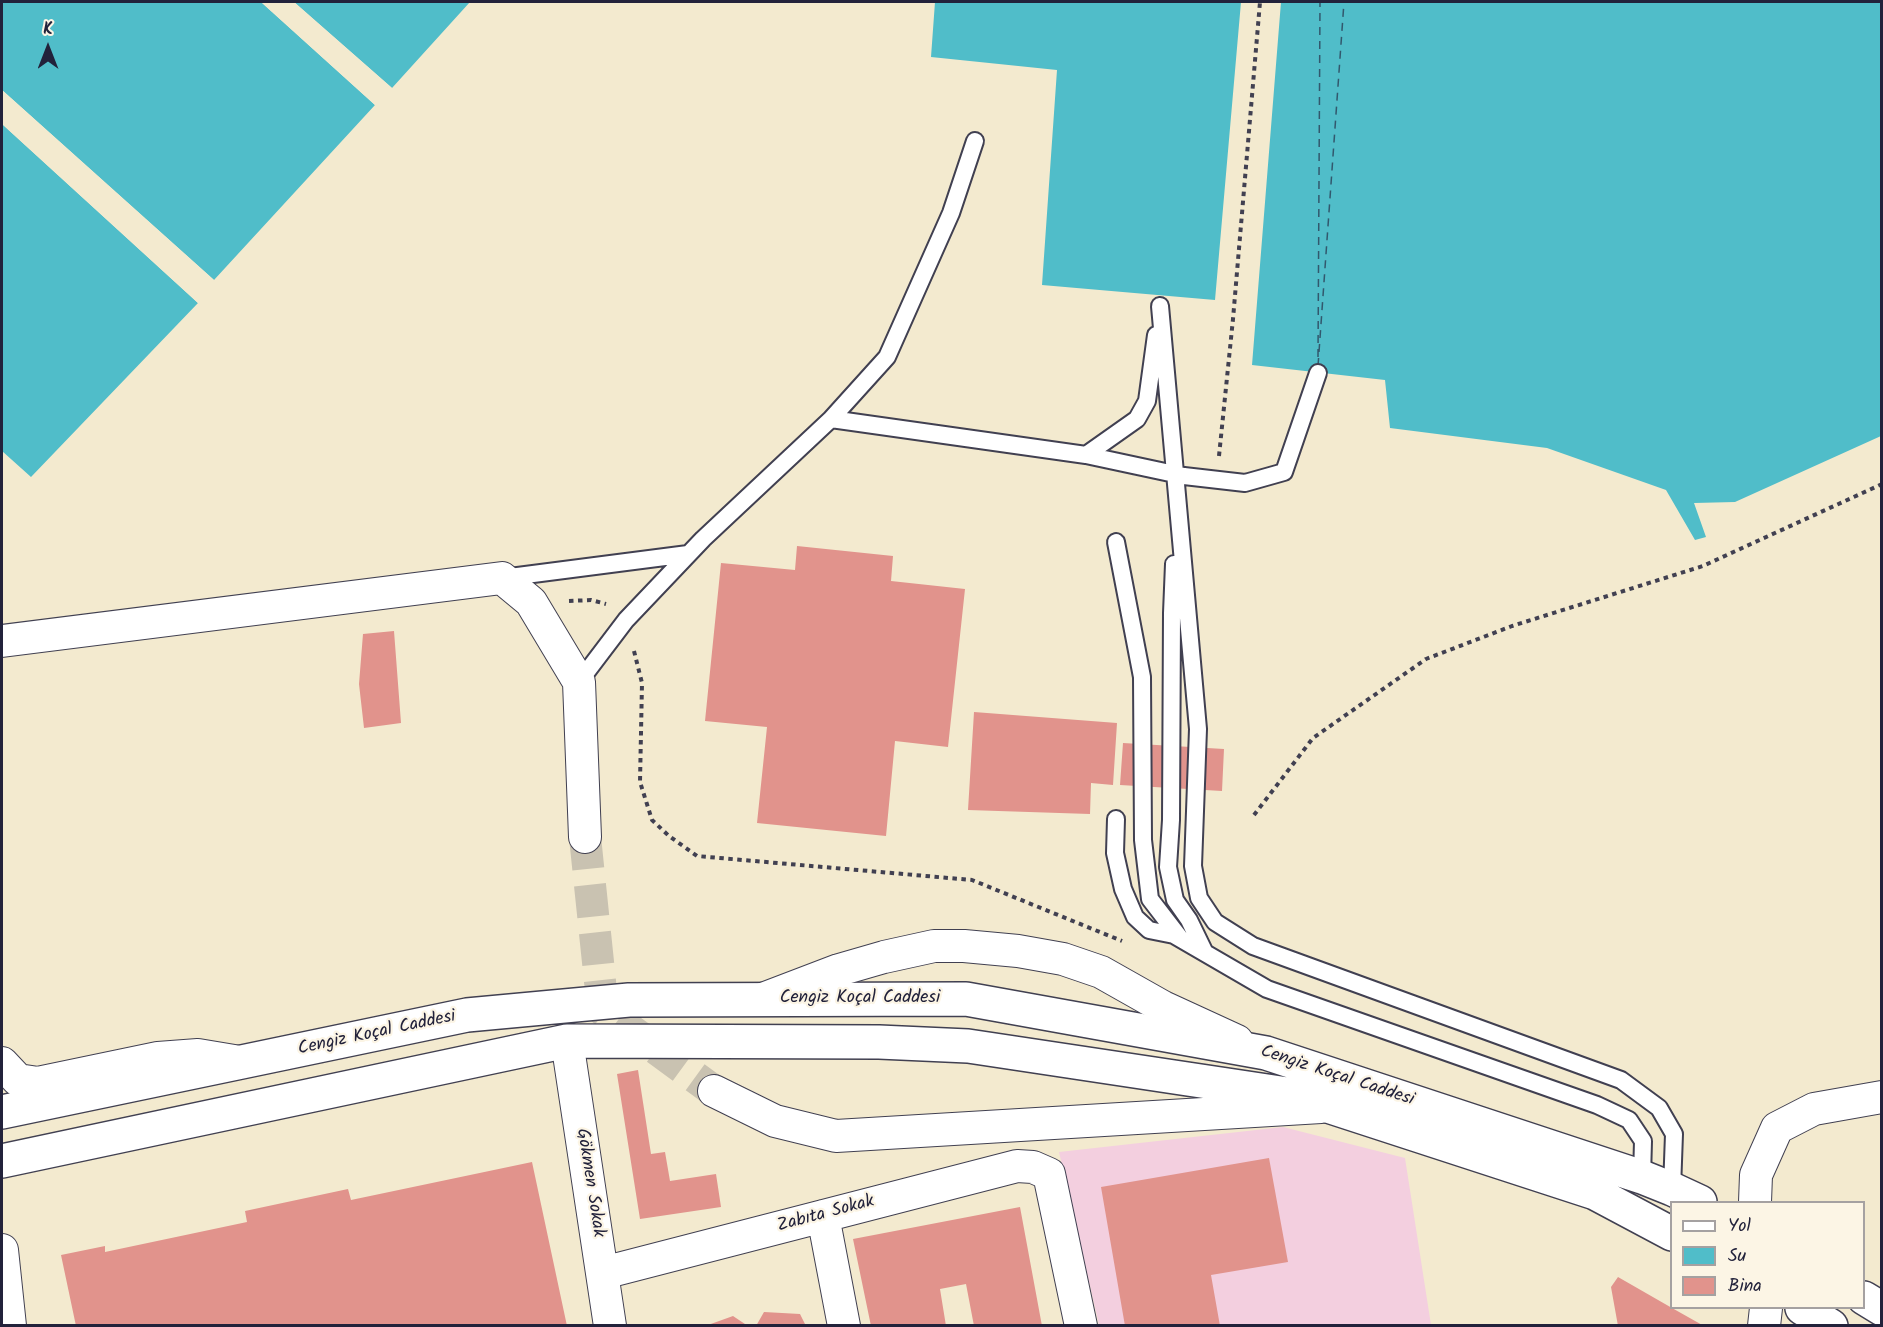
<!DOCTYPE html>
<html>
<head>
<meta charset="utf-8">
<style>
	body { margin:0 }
	#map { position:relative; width:1883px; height:1327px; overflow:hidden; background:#f3eacf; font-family:Kalam,sans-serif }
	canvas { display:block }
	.frame { position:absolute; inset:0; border:3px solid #22223b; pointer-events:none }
	.legend { position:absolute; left:1670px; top:1201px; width:195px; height:108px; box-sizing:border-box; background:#fcf5e5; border:2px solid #a5a1a1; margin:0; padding:8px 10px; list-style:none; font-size:18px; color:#22223b }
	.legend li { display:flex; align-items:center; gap:12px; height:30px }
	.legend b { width:30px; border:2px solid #a5a1a1 }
	.north { position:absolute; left:18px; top:18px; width:60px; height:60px; -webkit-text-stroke:4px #fcf5e5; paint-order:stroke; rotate:0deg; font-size:16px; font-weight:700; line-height:24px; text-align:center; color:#22223b }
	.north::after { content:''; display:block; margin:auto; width:21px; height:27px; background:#22223b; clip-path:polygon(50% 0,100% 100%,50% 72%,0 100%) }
</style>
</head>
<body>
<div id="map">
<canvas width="1883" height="1327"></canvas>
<div class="frame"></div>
<ul class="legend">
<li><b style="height:8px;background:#fff"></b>Yol</li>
<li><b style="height:16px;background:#50bdc9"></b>Su</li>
<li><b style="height:16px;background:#e1938c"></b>Bina</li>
</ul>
<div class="north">K</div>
</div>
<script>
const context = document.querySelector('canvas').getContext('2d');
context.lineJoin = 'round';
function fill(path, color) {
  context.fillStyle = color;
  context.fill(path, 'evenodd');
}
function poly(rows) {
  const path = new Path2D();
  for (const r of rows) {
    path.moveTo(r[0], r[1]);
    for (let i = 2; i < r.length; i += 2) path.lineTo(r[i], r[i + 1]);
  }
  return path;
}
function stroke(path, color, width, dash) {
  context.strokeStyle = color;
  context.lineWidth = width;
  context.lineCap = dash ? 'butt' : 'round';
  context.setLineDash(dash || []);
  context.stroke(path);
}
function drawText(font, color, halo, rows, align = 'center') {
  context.font = font + ' Kalam,sans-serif';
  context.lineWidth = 4.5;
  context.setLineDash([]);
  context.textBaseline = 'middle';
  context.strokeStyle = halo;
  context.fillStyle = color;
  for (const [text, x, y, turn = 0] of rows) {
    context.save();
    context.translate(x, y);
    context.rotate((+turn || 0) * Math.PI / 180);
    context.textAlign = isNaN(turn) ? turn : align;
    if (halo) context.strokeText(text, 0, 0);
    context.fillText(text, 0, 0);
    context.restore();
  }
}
const built = poly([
	[1283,1127,1405,1158,1431,1325,1099,1325,1059,1152]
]);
const water = poly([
	[2,2,261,2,375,105,214,280,2,90],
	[294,2,470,2,392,88],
	[935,2,1241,2,1215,300,1042,285,1057,70,931,57],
	[1281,2,1881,2,1881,436,1735,502,1694,503,1706,537,1695,540,1666,490,1547,448,1390,428,1385,380,1252,365],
	[2,124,198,303,31,477,2,451]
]);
const pier = poly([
	[261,2,266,2,377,103,375,105],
	[291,2,294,2,392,88,390,90],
	[2,90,214,280,212,283,2,94],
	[2,121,199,300,198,303,2,124]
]);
const ferry = poly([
	[1318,357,1320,2],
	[1318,366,1344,2]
]);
const building = poly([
	[797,546,893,556,891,581,965,589,948,747,895,741,886,836,757,823,767,727,705,721,721,563,795,570],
	[394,631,401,723,364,728,359,684,363,634],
	[974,712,1117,723,1113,785,1091,783,1090,814,968,810],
	[1123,743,1224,749,1222,791,1120,785],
	[638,1070,651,1154,665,1152,670,1181,716,1174,721,1207,640,1219,617,1074],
	[1269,1158,1288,1262,1211,1275,1220,1326,1125,1326,1101,1187],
	[532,1162,567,1326,76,1326,61,1255,105,1246,105,1252,247,1222,245,1211,348,1189,351,1200],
	[1020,1207,1042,1326,974,1326,966,1284,940,1289,946,1326,871,1326,853,1239],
	[1618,1277,1672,1308,1704,1326,1618,1326,1611,1287],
	[764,1312,800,1314,806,1326,756,1326],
	[733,1316,748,1326,708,1326,708,1325]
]);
const minorTunnel = poly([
	[585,837,603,1010,714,1091]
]);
const path = poly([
	[1219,456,1233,319,1260,2],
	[569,601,591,600,606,604],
	[634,651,642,683,640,782,652,820,669,836,697,856,972,880,1122,941],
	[1254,815,1313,738,1426,659,1512,626,1703,566,1882,484]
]);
const service = poly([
	[1160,306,1198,729,1193,866,1199,898,1215,922,1253,946,1621,1080,1659,1108,1674,1134,1672,1189],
	[831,419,887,357,951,213,975,141],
	[1086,455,1137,419,1147,401,1156,335],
	[1116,542,1142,677,1143,840,1150,899,1180,938],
	[1174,564,1172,613,1171,820,1168,867,1175,900,1189,920,1205,953],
	[502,578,688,554],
	[579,682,626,620,703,539,831,419,1086,455,1184,476,1245,483,1284,472,1318,373],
	[1116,819,1115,853,1123,889,1135,917,1149,930,1174,935,1267,989,1597,1105,1629,1120,1643,1141,1642,1177]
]);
const minor = poly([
	[2,641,502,578,531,602,579,682,585,837],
	[763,999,839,970,884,957,934,946,964,946,1018,951,1063,959,1101,972,1163,1007,1237,1041],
	[567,1041,610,1326],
	[2,1063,18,1080,38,1083,158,1058,198,1055,234,1061],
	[714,1091,775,1121,836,1136,1321,1107],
	[1755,1202,1756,1175,1777,1128,1814,1109,1882,1097],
	[823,1216,844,1326],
	[2,1250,10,1326],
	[603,1273,1017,1166,1033,1167,1049,1174,1081,1326],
	[1764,1326,1766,1308]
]);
const tertiary = poly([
	[2,1112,467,1015,629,1000,966,999,1266,1053,1642,1177,1672,1189,1700,1202],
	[2,1161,567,1041,879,1042,968,1046,1294,1095,1595,1193,1672,1234],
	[1864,1298,1882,1309],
	[1802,1308,1831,1326]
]);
const streetNames = [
	["Cengiz Koçal Caddesi",860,999],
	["Cengiz Koçal Caddesi",377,1034,-12],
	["Cengiz Koçal Caddesi",1337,1077,18],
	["Gökmen Sokak",589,1183,81],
	["Zabıta Sokak",826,1215,-15]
];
fill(built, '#f3cfdf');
fill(water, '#50bdc9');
fill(pier, '#f3eacf');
stroke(ferry, '#32586d', 1.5, [8, 6]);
fill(building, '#e1938c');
stroke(minorTunnel, '#c9c2b1', 32, [32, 16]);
stroke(service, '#414051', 20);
stroke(minor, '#414051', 34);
stroke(tertiary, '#414051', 36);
stroke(path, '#414051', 4, [4.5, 4.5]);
stroke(service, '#fff', 16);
stroke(minor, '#fff', 32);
stroke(tertiary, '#fff', 33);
drawText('18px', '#22223b', '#fcf5e5', streetNames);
</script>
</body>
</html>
